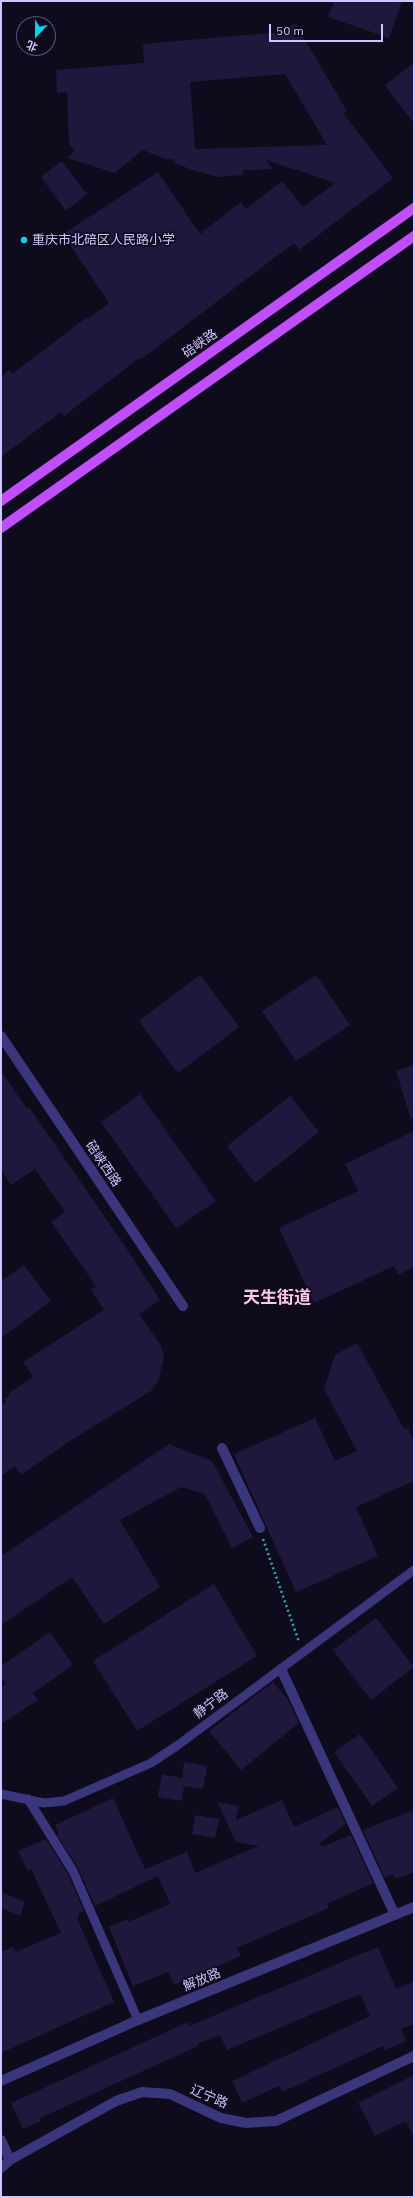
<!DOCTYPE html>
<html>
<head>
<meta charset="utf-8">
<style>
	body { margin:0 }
	#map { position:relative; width:415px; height:2198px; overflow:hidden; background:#0e0b1c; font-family:"IBM Plex Sans","Noto Sans SC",sans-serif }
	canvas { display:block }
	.frame { position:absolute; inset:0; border:2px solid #cec6ff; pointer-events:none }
	.north { position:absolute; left:16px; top:16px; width:40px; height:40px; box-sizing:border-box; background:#0e0b1c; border:1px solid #5b5677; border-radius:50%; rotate:202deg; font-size:11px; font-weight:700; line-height:16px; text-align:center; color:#cec6ff }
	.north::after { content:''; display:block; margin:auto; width:14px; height:18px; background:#01d4f0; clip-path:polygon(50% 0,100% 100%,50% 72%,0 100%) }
	.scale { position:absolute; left:269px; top:24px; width:114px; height:18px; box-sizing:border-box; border:2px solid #cec6ff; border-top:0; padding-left:5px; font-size:12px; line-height:14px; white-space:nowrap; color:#cec6ff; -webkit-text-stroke:3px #0e0b1c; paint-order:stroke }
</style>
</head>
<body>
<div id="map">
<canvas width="415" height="2198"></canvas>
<div class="frame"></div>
<div class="north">北</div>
<div class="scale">50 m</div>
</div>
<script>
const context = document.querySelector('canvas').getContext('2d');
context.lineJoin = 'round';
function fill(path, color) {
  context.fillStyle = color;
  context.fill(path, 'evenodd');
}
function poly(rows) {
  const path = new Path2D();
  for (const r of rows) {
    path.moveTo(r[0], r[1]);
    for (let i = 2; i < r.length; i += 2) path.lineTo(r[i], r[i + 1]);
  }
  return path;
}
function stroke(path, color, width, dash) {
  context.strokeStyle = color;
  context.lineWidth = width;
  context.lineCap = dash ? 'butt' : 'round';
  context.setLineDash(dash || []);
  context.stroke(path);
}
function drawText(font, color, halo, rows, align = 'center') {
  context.font = font + ' "IBM Plex Sans","Noto Sans SC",sans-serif';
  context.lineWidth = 3.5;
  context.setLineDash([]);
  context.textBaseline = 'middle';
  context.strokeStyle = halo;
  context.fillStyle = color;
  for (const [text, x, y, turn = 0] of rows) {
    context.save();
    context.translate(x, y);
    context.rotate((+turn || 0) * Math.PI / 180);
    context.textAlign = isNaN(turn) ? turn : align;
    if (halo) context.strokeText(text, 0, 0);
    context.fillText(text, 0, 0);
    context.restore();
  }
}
const building = poly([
	[334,1,402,1,389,38,328,17],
	[295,23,347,111,343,113,393,178,299,250,294,243,140,360,139,358,64,416,61,412,1,457,1,377,9,370,12,374,87,317,88,319,109,303,63,234,158,172,200,234,241,202,246,209,282,181,303,207,335,183,297,170,299,169,293,169,266,160,273,169,243,170,243,175,218,177,192,170,173,162,176,160,163,158,143,150,115,173,67,158,75,151,69,144,67,92,57,93,56,70,144,63,143,44,281,32],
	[285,74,327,145,195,149,190,82],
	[414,63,414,124,385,85],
	[62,161,87,194,66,211,41,177],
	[200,975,239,1027,178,1073,139,1021],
	[316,975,350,1025,296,1061,262,1011],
	[414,1065,414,1118,411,1119,396,1071],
	[1,1071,27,1109,29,1107,131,1255,160,1300,139,1314,161,1346,164,1358,158,1381,151,1391,73,1439,21,1475,15,1466,1,1476,1,1406,6,1402,4,1399,10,1395,9,1393,33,1377,23,1362,104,1310,91,1290,96,1286,51,1222,65,1212,35,1169,11,1185,1,1170],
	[140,1094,216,1201,176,1228,101,1122],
	[290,1096,319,1132,255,1183,227,1146],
	[414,1131,414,1267,398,1275,394,1266,314,1303,279,1228,358,1191,345,1164],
	[24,1265,51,1301,1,1338,1,1281],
	[357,1343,404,1429,408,1428,414,1442,414,1481,356,1507,378,1556,296,1592,234,1454,315,1418,335,1461,357,1451,324,1389,335,1355],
	[169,1444,212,1461,253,1537,232,1548,205,1494,181,1487,120,1520,160,1587,104,1624,72,1577,1,1625,1,1556],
	[214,1584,257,1656,137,1731,93,1661],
	[376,1618,414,1667,371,1700,333,1650],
	[50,1632,73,1665,33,1693,38,1700,1,1724,1,1687,6,1683,1,1676,1,1666],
	[273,1682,288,1700,299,1723,241,1770,209,1731],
	[360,1734,398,1788,372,1806,334,1752],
	[184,1762,207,1766,203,1789,184,1786,182,1801,158,1797,162,1774,182,1778],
	[113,1798,145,1869,187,1852,195,1873,259,1846,236,1842,217,1802,239,1806,236,1820,282,1800,294,1827,338,1807,346,1824,320,1843,322,1847,351,1835,373,1883,327,1904,329,1908,237,1948,241,1956,174,1985,168,1972,133,1986,109,1927,127,1919,128,1922,170,1904,158,1876,95,1906,78,1868,57,1835,59,1834,55,1825],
	[414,1810,414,1872,395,1879,393,1874,385,1878,363,1830],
	[195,1815,219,1819,215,1838,192,1834],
	[46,1839,68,1874,84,1911,78,1914,79,1917,77,1918,114,2002,1,2053,1,1952,13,1947,16,1952,61,1933,31,1869,28,1871,18,1851],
	[1,1892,25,1902,20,1916,1,1908],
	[378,1947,396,1989,414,1981,414,2024,401,2029,406,2041,385,2050,383,2046,282,2092,279,2086,242,2103,232,2081,370,2016,360,1994,227,2050,220,2035,197,2044,198,2046,40,2118,41,2121,23,2129,11,2103,188,2022,189,2026],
	[414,2075,414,2138,406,2121,375,2136,358,2103]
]);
const path = poly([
	[263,1539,299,1642]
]);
const service = poly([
	[1,1794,44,1803,64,1801,151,1763,178,1745,414,1570],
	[28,1799,73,1871,138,2020]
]);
const pedestrian = poly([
	[222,1448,260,1528]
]);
const minor = poly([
	[1,1036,183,1306],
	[281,1669,395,1915],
	[1,2081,138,2020,414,1907],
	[1,2140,10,2160],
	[1,2168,10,2160,116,2101,142,2092,170,2094,221,2118,246,2123,276,2121,414,2056]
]);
const primary = poly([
	[1,501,414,208],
	[1,528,414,236]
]);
const markers = [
	[24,240,4,"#01d4f0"]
];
const poiNames = [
	["重庆市北碚区人民路小学",32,240]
];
const streetNames = [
	["碚峡路",200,344,-35],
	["碚峡西路",103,1164,56],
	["静宁路",211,1704,-37],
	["解放路",202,1980,-22],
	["辽宁路",209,2097,23]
];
const districtNames = [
	["天生街道",277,1298]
];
fill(building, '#20173d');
stroke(path, '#2dada7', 2.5, [2, 3]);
stroke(service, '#3a367b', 9);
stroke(pedestrian, '#3a367b', 10);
stroke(minor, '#3a367b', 10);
stroke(primary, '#c04efe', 10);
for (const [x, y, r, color] of markers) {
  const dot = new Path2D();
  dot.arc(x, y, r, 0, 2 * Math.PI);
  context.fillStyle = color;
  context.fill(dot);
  stroke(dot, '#0e0b1c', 1.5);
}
drawText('13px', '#cec6ff', '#0e0b1c', poiNames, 'left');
drawText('13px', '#cec6ff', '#0e0b1c', streetNames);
drawText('bold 17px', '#ffc8ea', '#0e0b1c', districtNames);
</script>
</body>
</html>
